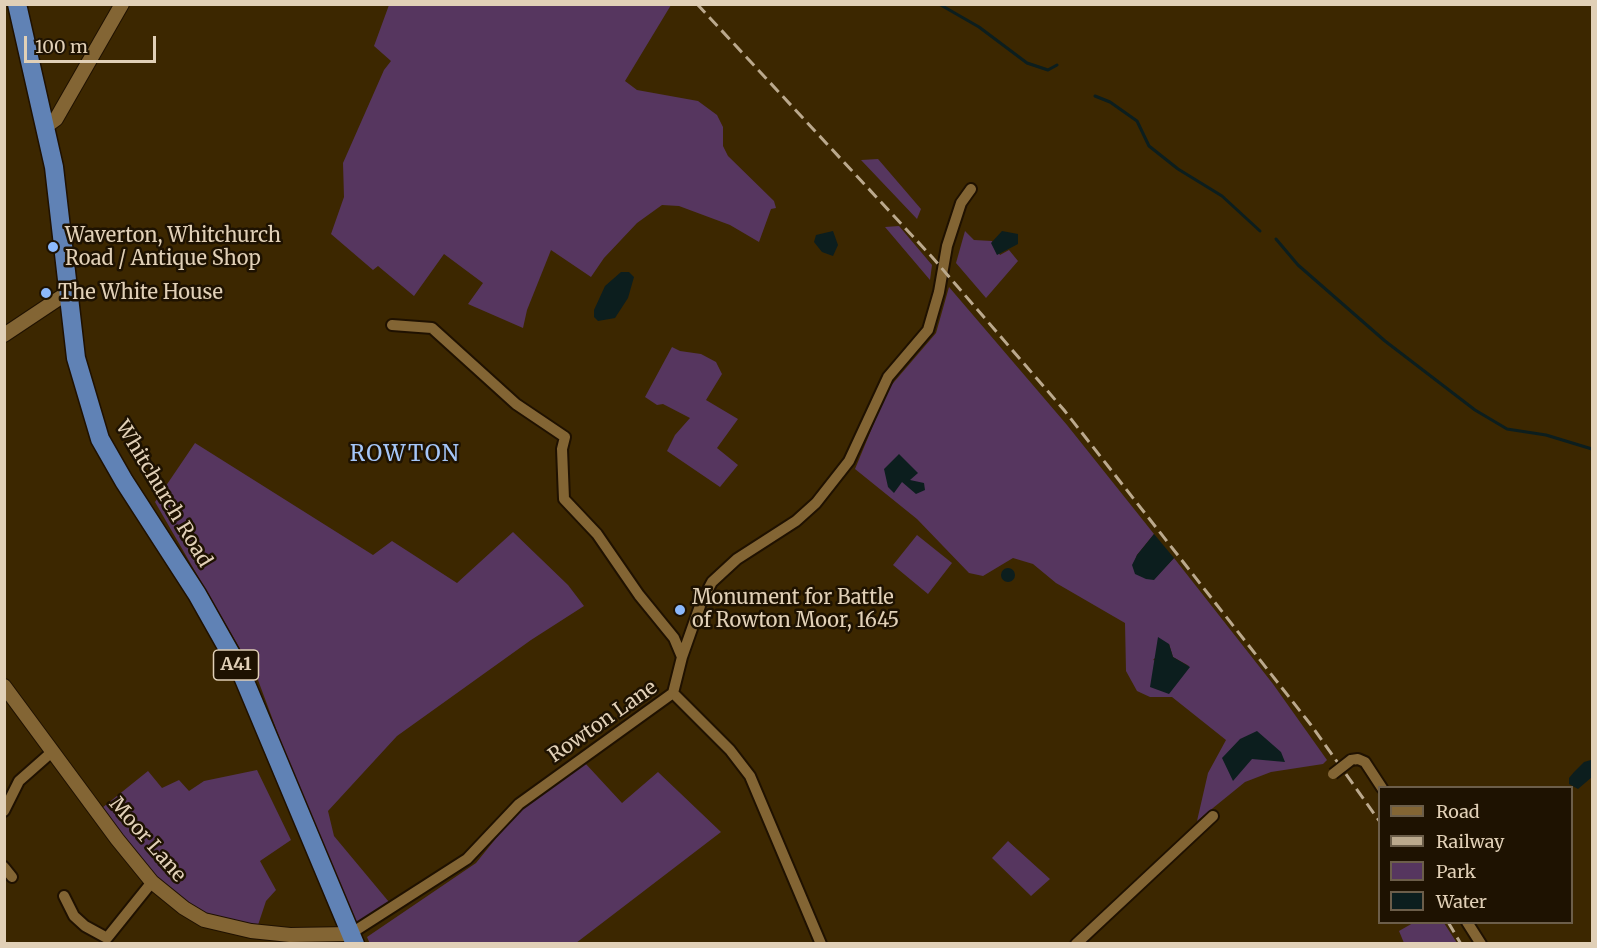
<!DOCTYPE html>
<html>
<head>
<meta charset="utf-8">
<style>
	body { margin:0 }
	#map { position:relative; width:1597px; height:948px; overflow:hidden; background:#3c2700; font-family:Merriweather,serif }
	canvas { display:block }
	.frame { position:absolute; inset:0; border:6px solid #e1d0b7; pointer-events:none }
	.legend { position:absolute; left:1378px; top:786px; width:195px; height:138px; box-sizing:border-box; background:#1e1201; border:2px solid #6c5e4a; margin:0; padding:8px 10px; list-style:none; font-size:18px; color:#e1d0b7 }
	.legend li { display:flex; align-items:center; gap:12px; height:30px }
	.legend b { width:30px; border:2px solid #6c5e4a }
	.scale { position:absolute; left:24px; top:36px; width:132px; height:27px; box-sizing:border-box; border:3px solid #e1d0b7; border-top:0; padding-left:8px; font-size:18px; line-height:21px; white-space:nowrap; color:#e1d0b7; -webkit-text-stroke:4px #1e1201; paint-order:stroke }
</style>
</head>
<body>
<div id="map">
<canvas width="1597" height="948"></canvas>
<div class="frame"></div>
<ul class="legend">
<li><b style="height:8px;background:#836534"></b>Road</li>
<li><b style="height:8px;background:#bba98d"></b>Railway</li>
<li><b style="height:16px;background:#56365f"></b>Park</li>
<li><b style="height:16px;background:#0c1e1e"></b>Water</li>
</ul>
<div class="scale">100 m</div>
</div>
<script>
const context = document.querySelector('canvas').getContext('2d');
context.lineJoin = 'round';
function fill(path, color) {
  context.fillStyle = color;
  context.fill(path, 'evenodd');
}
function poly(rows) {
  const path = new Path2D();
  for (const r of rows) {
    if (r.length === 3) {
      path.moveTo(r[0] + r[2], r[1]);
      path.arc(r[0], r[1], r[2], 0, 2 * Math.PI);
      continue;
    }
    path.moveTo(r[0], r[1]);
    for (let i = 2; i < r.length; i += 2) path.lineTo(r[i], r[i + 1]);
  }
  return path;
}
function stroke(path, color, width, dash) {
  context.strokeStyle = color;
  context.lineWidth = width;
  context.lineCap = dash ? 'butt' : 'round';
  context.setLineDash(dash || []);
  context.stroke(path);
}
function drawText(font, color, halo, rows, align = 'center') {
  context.font = font + ' Merriweather,serif';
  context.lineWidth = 5;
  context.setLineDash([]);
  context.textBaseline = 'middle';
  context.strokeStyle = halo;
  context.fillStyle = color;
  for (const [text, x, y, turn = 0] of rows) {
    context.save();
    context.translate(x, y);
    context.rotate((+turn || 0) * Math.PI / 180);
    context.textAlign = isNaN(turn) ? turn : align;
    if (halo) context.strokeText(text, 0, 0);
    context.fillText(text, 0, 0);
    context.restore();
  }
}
const green = poly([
	[389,5,671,5,625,81,637,90,698,101,717,115,723,127,723,146,728,156,774,201,776,208,771,209,759,242,730,225,679,206,662,205,637,223,604,258,591,277,551,250,527,310,523,328,468,304,483,283,444,254,414,296,378,266,373,270,331,234,344,197,343,163,384,70,391,61,374,46],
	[878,159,921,209,917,219,861,160],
	[899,226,932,265,930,280,885,227],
	[965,231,974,240,992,241,1000,255,1009,250,1018,261,986,298,956,263],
	[949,287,1067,425,1154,534,1137,555,1135,561,1154,579,1174,558,1273,684,1327,760,1323,764,1271,772,1245,782,1197,821,1208,773,1226,740,1172,697,1150,697,1137,691,1126,671,1125,623,1056,583,1033,564,1013,558,983,576,969,573,917,519,855,469,888,389,936,333],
	[1169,644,1173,657,1189,666,1153,660],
	[672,347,680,351,701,354,716,362,722,374,706,400,738,419,717,448,738,465,720,487,667,451,675,435,690,418,663,404,657,405,645,397],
	[195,443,373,555,392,541,457,583,513,532,568,585,584,606,531,640,397,736,328,811,334,836,389,902,355,924,313,828,258,680,155,502],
	[917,535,952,563,928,594,893,565],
	[585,763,622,803,658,772,721,832,576,943,370,944,367,937,476,863,518,811],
	[257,770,291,840,260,861,276,890,266,901,258,925,210,918,197,910,159,879,137,856,102,808,148,771,162,788,179,780,189,791,204,781],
	[1008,841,1050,879,1031,896,992,858],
	[1413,923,1444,923,1457,943,1404,943,1399,931]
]);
const water = poly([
	[833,231,838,245,833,256,822,252,814,242,816,235],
	[1002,231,1018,234,1018,244,997,255,991,243],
	[621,272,629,272,634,277,628,298,615,318,598,321,594,317,594,310,605,286],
	[899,454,918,473,910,480,924,483,925,490,916,494,902,482,894,493,888,487,884,469],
	[1154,534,1174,558,1154,580,1146,579,1135,574,1132,565,1137,555],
	[1008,575,7],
	[1158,637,1169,644,1173,657,1190,667,1169,694,1150,687],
	[1257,731,1281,752,1285,762,1252,759,1233,781,1222,758,1240,739],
	[1591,760,1592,777,1578,789,1569,784,1569,778,1574,772,1584,762]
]);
const stream = poly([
	[939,4,979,27,1027,63,1048,70,1057,65],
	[1095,96,1110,102,1137,121,1149,146,1178,169,1222,196,1260,231],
	[1276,239,1298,265,1385,341,1475,410,1507,429,1546,435,1592,449]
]);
const minor = poly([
	[392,325,432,328,516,404,565,437,562,449,564,499,597,534,639,595,674,638,682,657],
	[673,693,682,657,701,603,712,582,737,559,796,521,816,503,849,461,888,377,928,330,939,292,947,246,961,203,971,189],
	[673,693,730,750,750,776,821,944],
	[1351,760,1358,759,1365,762,1382,788],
	[4,811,19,781,53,751],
	[4,867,12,877],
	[64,896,74,916,85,926,107,938,152,882],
	[1467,922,1481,944],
	[350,934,467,859,519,804,673,693],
	[1076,944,1213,816]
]);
const tertiary = poly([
	[45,127,56,119,122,4],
	[4,335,67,293],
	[4,686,117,839,152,882,184,908,204,920,251,931,290,935,350,934]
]);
const trunk = poly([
	[17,4,54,167,76,358,100,439,124,481,197,594,241,672,355,944]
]);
const rail = poly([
	[697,4,932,257,1064,410,1311,725,1380,822],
	[1448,922,1461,944]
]);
const minorBridge = poly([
	[1333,774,1351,760]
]);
const markers = [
	[53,247,6,"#8cb9fc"],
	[46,293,6,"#8cb9fc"],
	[680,610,6,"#8cb9fc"]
];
const shields = [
	[236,665,45]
];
const shieldNames = [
	["A41",236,665]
];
const poiNames = [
	["Waverton, Whitchurch",65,236],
	["Road / Antique Shop",65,259],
	["The White House",58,293],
	["Monument for Battle",692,598],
	["of Rowton Moor, 1645",692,621]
];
const streetNames = [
	["Whitchurch Road",163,494,59],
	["Rowton Lane",603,722,-35],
	["Moor Lane",147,840,49]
];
const quarterNames = [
	["ROWTON",405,455]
];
fill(green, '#56365f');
fill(water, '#0c1e1e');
stroke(stream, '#0c1e1e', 3);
stroke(minor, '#1f1100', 14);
stroke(tertiary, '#1f1100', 16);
stroke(trunk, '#1f1100', 21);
stroke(minor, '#836534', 10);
stroke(tertiary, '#836534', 14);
stroke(trunk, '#6082b5', 18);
stroke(rail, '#bba98d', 3, [12, 6]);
stroke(minorBridge, '#1f1100', 14, []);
stroke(minorBridge, '#836534', 10);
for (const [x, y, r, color] of markers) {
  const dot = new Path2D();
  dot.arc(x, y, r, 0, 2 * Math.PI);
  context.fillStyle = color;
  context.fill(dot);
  stroke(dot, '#1e1201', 2);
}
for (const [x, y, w] of shields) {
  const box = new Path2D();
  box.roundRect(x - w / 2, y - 15, w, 30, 4.5);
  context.fillStyle = '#1e1201';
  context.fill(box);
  stroke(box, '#e1d0b7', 1.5);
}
drawText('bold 18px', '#e1d0b7', null, shieldNames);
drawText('20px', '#e1d0b7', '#1e1201', poiNames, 'left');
drawText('20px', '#e1d0b7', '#1e1201', streetNames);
context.letterSpacing = '1.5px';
drawText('22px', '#a5c6f8', '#1e1201', quarterNames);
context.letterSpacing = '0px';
</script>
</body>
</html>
